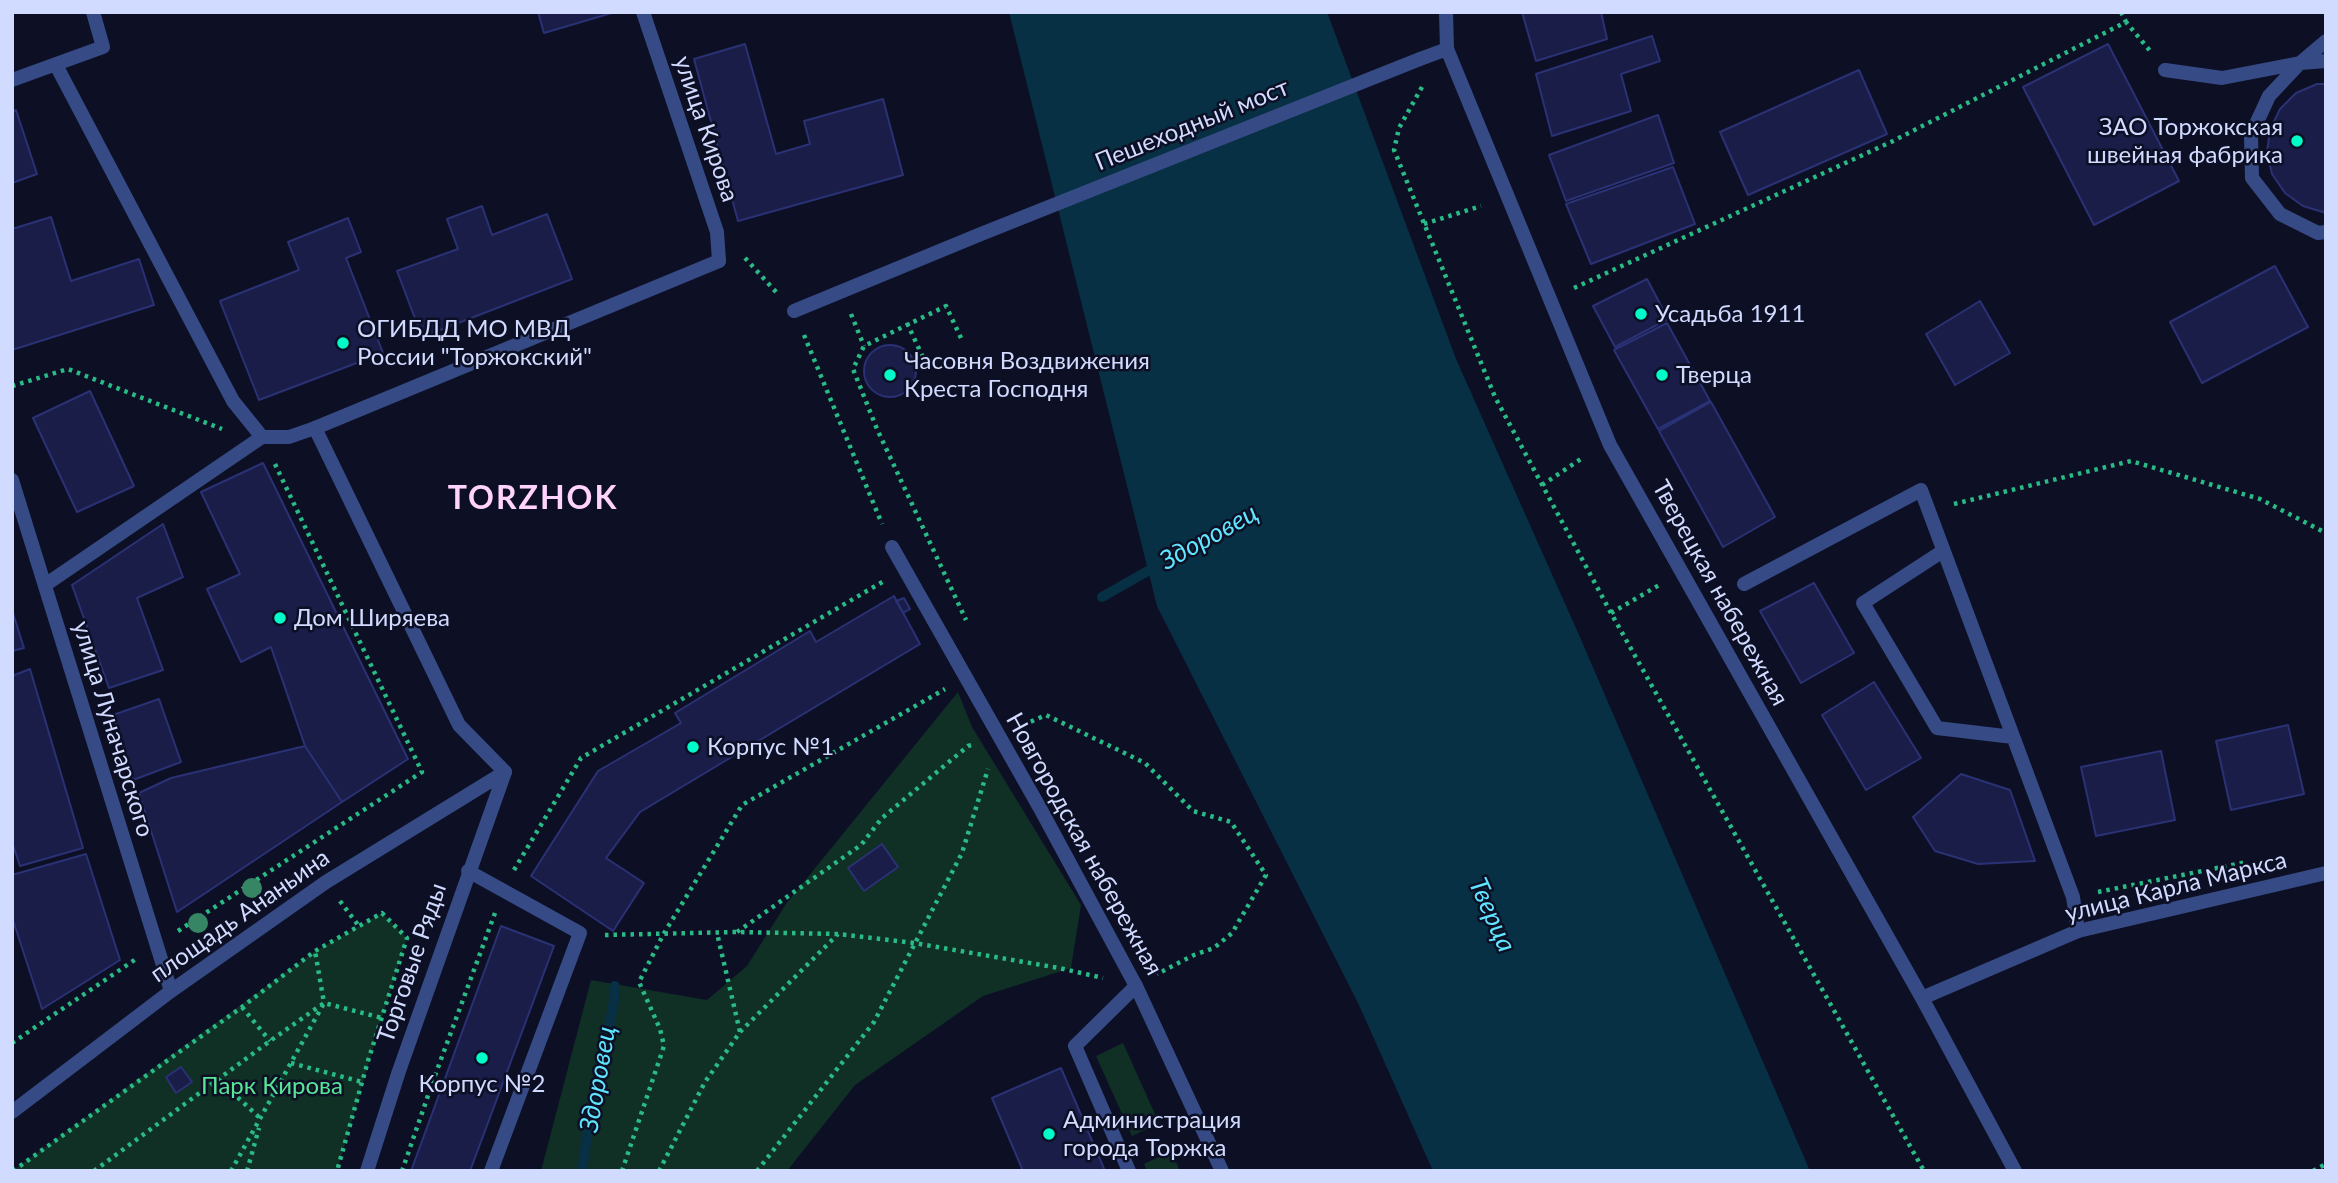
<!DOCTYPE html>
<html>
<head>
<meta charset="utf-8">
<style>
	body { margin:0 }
	#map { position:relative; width:2338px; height:1183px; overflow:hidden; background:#0d1025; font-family:Lato,sans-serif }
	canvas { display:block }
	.frame { position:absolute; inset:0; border:14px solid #d1daff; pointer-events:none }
</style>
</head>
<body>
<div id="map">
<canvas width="2338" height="1183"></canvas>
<div class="frame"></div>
</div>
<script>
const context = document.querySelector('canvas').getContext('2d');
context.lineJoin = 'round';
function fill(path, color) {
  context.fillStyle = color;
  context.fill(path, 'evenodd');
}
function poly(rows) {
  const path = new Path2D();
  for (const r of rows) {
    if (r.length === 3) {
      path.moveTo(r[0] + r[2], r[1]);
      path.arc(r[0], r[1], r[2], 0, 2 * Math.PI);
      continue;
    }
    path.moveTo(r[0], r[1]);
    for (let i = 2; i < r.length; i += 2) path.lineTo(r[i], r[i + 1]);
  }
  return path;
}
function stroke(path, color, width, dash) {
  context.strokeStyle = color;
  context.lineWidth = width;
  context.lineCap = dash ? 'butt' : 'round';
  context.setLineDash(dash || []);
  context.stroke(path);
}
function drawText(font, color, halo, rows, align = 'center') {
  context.font = font + ' Lato,sans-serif';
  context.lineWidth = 5;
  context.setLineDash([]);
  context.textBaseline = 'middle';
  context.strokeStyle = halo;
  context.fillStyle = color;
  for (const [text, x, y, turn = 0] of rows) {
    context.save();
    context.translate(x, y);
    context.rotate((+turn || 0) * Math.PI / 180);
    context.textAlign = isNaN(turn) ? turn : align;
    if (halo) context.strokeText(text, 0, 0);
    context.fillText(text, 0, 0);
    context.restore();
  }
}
const green = poly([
	[958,692,972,727,1081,905,1071,968,983,996,855,1085,787,1171,541,1171,591,980,707,1000,747,966,786,904],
	[382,913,407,938,382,1018,337,1171,12,1171,315,951],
	[1123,1043,1159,1123,1132,1136,1096,1056],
	[1171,1151,1180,1171,1147,1171,1144,1164]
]);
const water = poly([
	[1009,12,1327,12,1456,359,1579,635,1810,1171,1433,1171,1359,1005,1157,606]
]);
const stream = poly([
	[1102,597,1160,564],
	[582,1171,591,1109,614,1002,615,986]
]);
const building = poly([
	[538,12,615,12,544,33,538,12],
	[1522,12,1601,12,1607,39,1536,61,1522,12],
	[1652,36,1660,61,1621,74,1631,111,1552,136,1536,74,1652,36],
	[745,44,776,154,810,144,804,121,883,99,903,175,738,221,694,59,745,44],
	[2108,44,2179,181,2094,225,2023,87,2108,44],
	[1859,70,1887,134,1748,195,1720,132,1859,70],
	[2317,84,2326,84,2326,213,2303,206,2285,193,2272,174,2267,152,2270,130,2280,109,2296,93,2317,84],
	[16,110,37,174,12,183,12,112,16,110],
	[1658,115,1674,163,1566,201,1549,155,1658,115],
	[1673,167,1695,224,1591,264,1566,204,1673,167],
	[482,206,492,235,547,214,572,279,422,337,397,271,458,249,447,219,482,206],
	[51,217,71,281,139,259,154,305,12,350,12,229,51,217],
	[348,218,361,252,346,258,383,353,259,400,220,301,299,270,288,242,348,218],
	[2275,266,2308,327,2202,383,2170,322,2275,266],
	[1647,279,1668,319,1615,347,1593,306,1647,279],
	[1980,301,2010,353,1955,385,1926,334,1980,301],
	[1667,323,1710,401,1658,429,1614,350,1667,323],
	[890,371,26],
	[90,391,134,486,77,512,33,418,90,391],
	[1711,402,1775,517,1723,547,1659,431,1711,402],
	[263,463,408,759,342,802,305,746,271,647,241,662,207,589,240,574,201,492,263,463],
	[163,524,183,577,137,598,163,670,109,688,72,585,163,524],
	[1814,583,1854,653,1801,683,1760,611,1814,583],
	[894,596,920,644,640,812,606,858,644,883,613,931,531,876,598,771,681,723,675,713,810,631,816,642,894,596],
	[904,598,910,609,903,613,896,601,904,598],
	[12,610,24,648,12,651,12,610],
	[30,669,83,848,20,866,12,842,12,676,30,669],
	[1874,682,1921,758,1866,790,1822,715,1874,682],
	[159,699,181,762,133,780,113,715,159,699],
	[2288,725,2304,794,2231,810,2216,741,2288,725],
	[305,746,342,802,177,912,139,793,171,778,305,746],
	[2161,751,2175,820,2096,836,2081,767,2161,751],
	[1961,774,2010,790,2035,861,1978,864,1935,851,1913,817,1961,774],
	[882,844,898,867,864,891,848,868,882,844],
	[86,854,120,960,42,1009,12,917,12,875,86,854],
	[501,926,554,946,470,1171,411,1171,501,926],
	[181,1067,192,1082,176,1093,166,1077,181,1067],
	[1061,1068,1105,1171,1023,1171,992,1098,1061,1068]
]);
const path = poly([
	[2121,12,2126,22],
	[1422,87,1399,128,1394,150,1495,397,1611,613,1924,1171],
	[1424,224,1481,206],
	[745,258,777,293],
	[1574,288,1891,142,2126,22,2151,52],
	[851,314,864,346],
	[907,323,927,366],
	[804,335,882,524],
	[961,338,946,306,864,346,853,369,877,429,966,620],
	[12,386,68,369,222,429],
	[1542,485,1584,457],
	[1954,504,2131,461,2260,499,2326,533],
	[1611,613,1661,584],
	[1023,725,1046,715,1145,763,1193,811,1231,822,1266,875,1232,933,1214,948,1194,955,1157,974],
	[514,870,581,758,884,581],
	[2098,892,2247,862],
	[340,901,358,925],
	[178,931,422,772,274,462],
	[737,932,861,845,882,818,968,746,975,744],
	[605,935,737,932,838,934,914,943,1059,968,1103,978],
	[242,1007,270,1041],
	[740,1032,838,934],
	[12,1043,136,959],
	[291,1063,362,1082],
	[422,1078,433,1081,495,913],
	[219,1080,261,1119],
	[13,1171,242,1007,315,951,382,913,407,938,368,1061,337,1171],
	[94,1171,270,1041,324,1003,315,951],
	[231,1171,324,1003,382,1018],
	[247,1171,259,1128],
	[402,1171,433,1081],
	[622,1171,664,1046,660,1029,639,982,663,935,742,805,945,689],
	[659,1171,705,1082,740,1032,717,933],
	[757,1171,874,1022,962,853,988,769],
	[2313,1171,2326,1164]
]);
const service = poly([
	[2326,61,2300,63,2269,96,2251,135,2252,178,2280,214,2318,233,2326,232],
	[56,65,233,401,262,437],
	[2165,70,2222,78,2300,63,2326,41],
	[12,80,103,47,93,12],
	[1943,551,1863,603,1937,728,2013,737],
	[1744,584,1921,490,2073,897,2078,931],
	[45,585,262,437,289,437,315,428,459,725,505,772],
	[468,871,580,933,491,1171],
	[1129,1171,1075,1046,1136,986]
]);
const pedestrian = poly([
	[794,311,981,234,1420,59]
]);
const minor = poly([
	[1446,12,1447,49,1610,445,1922,998,2015,1171],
	[1420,59,1447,49],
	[315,428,719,261],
	[892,547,1041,810,1136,986,1222,1171],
	[1922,998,2078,931,2326,873]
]);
const tertiary = poly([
	[643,12,717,232,719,261],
	[12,480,171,991],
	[12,1112,171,991,326,882,505,772],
	[367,1171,399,1071,505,772]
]);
const trees = [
	[252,888],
	[198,923]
];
const markers = [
	[2297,141,7,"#00fcc9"],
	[1641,314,7,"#00fcc9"],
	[343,343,7,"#00fcc9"],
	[890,375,7,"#00fcc9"],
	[1662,375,7,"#00fcc9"],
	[280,618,7,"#00fcc9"],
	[693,747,7,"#00fcc9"],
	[482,1058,7,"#00fcc9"],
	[1049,1134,7,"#00fcc9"]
];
const streetNames = [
	["Пешеходный мост",1192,125,-22],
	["улица Кирова",706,129,71],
	["Тверецкая набережная",1720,593,61],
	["улица Луначарского",113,729,73],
	["Новгородская набережная",1084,844,61],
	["улица Карла Маркса",2176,887,-14],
	["площадь Ананьина",240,916,-35],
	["Торговые Ряды",412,963,-71]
];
const poiNames = [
	["ЗАО Торжокская",2283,127,"right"],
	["швейная фабрика",2283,155,"right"],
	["Усадьба 1911",1655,314],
	["ОГИБДД МО МВД",357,329],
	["России \"Торжокский\"",357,357],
	["Часовня Воздвижения",904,361],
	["Креста Господня",904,389],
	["Тверца",1676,375],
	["Дом Ширяева",294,618],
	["Корпус №1",707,747],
	["Корпус №2",482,1084,"center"],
	["Администрация",1063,1120],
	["города Торжка",1063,1148]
];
const parkNames = [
	["Парк Кирова",272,1086]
];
const waterNames = [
	["Здоровец",1209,537,-29],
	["Тверца",1492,915,66],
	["Здоровец",598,1079,-80]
];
const districtNames = [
	["TORZHOK",533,499]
];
fill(green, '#102f25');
fill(water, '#083044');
stroke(stream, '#083044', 10);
fill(building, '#191d47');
stroke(building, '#2a3174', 2);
stroke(path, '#29bb86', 4.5, [3.5, 5]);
stroke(service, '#364b86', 14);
stroke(pedestrian, '#364b86', 14);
stroke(minor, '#364b86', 14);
stroke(tertiary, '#364b86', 14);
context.fillStyle = '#368564';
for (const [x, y] of trees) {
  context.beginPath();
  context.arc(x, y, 10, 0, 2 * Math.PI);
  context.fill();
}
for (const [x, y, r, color] of markers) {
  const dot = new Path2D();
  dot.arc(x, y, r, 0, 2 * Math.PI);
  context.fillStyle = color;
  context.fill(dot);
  stroke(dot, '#0d1025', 2.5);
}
drawText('24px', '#d1daff', '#0d1025', streetNames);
drawText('24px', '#d1daff', '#0d1025', poiNames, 'left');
drawText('24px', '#58e597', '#0d1025', parkNames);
drawText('italic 26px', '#5fe5ff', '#0d1025', waterNames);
context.letterSpacing = '2px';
drawText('bold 32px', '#ffd3fc', '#0d1025', districtNames);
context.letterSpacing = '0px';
</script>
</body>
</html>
